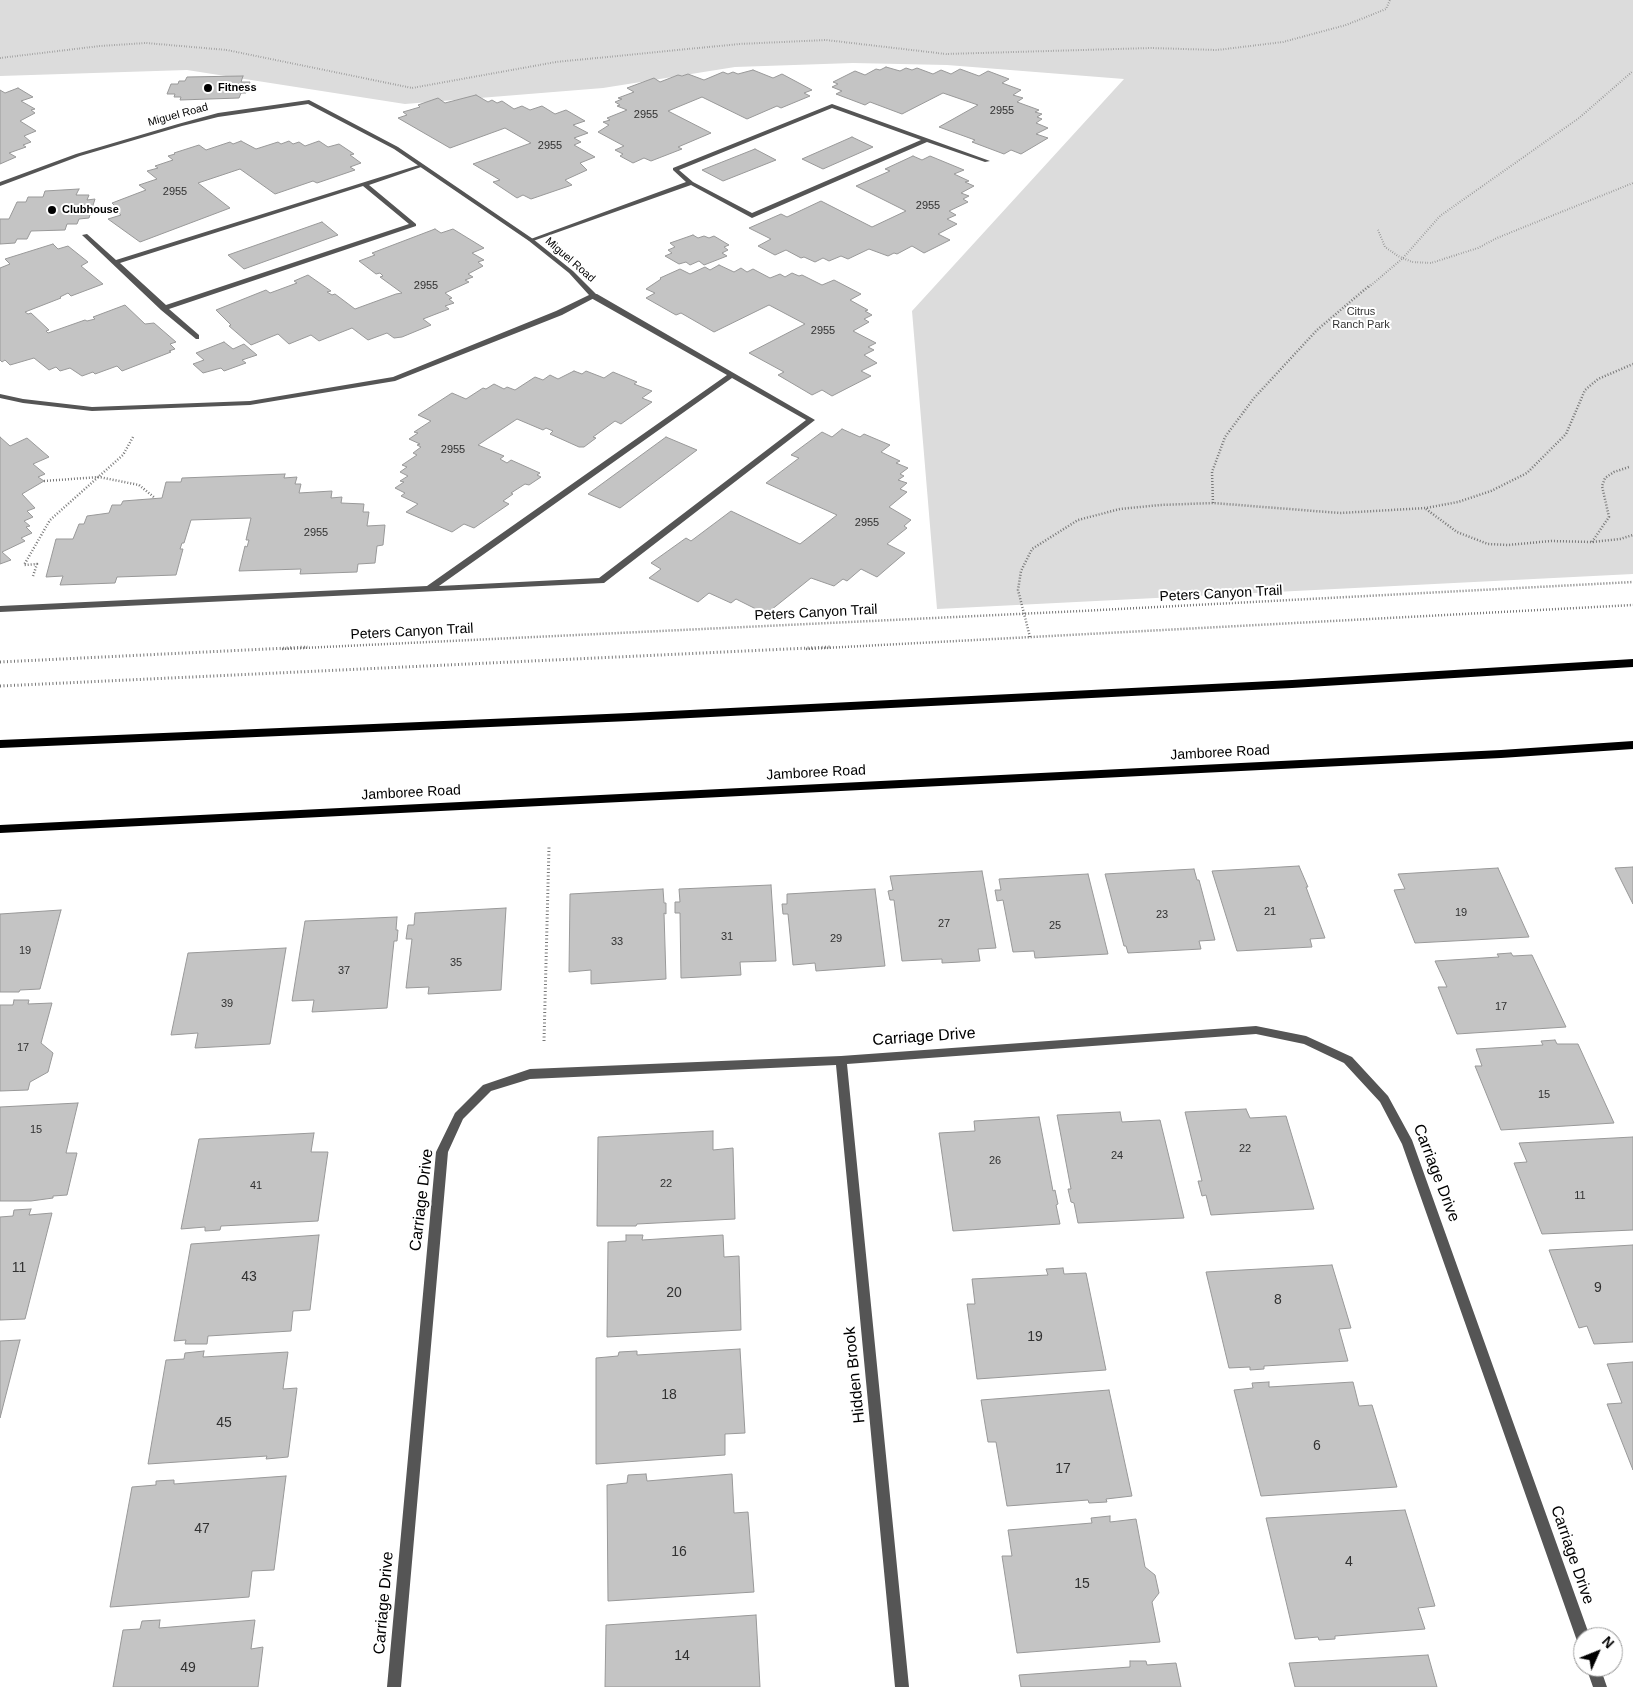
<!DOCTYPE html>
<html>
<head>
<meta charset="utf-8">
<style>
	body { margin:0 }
	#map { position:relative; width:1633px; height:1687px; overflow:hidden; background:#fff; font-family:Arial,sans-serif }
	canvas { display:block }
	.north { position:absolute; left:1573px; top:1627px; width:50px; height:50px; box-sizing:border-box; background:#fff; border:1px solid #999; border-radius:50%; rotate:46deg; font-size:14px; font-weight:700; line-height:20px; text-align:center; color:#000 }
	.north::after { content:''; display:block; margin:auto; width:18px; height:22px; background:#000; clip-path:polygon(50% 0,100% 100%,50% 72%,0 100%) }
</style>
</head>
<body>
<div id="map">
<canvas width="1633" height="1687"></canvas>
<div class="north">N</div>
</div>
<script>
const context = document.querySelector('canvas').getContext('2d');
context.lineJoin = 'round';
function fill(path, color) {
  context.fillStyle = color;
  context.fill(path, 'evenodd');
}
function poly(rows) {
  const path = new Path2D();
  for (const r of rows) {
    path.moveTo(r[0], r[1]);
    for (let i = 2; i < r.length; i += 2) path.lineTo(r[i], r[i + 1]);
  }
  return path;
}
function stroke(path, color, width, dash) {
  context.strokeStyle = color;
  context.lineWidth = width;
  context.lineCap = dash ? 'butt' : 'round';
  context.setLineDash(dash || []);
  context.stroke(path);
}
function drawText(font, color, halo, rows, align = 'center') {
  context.font = font + ' Arial,sans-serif';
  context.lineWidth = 4;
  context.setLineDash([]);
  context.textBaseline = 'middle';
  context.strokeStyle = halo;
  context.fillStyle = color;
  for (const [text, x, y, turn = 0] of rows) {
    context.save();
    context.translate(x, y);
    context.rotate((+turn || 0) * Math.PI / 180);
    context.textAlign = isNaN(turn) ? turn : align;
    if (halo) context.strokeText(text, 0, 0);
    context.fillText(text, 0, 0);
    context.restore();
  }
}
const green = poly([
	[0,0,1633,0,1633,574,937,609,912,311,1124,79,947,65,853,63,735,67,603,88,405,104,187,70,0,76]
]);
const building = poly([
	[886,67,900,71,906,68,912,70,917,68,933,74,941,70,951,74,960,69,979,76,988,71,1009,79,1002,83,1021,90,1013,95,1023,98,1017,102,1039,110,1035,112,1042,114,1037,117,1042,119,1036,123,1048,128,1036,134,1048,138,1021,154,1011,150,1004,154,972,142,975,140,939,127,978,105,943,93,902,114,870,102,865,105,836,94,842,91,832,87,838,84,833,82,855,71,865,75,876,69,880,70,886,67],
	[753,70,773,78,782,74,812,90,804,93,810,96,781,108,777,106,747,119,702,97,668,111,711,133,678,147,682,149,651,161,644,158,633,163,620,156,623,154,615,150,624,146,598,132,609,125,603,122,610,120,607,118,627,110,617,106,620,105,615,102,622,99,618,98,634,92,627,88,654,78,660,82,678,75,682,76,688,74,704,80,723,72,728,74,733,72,738,74,753,70],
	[243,76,241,82,250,82,246,93,241,93,239,98,180,100,181,97,174,97,175,94,167,94,171,84,178,84,179,81,185,81,187,77,243,76],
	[18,88,33,97,21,101,35,109,31,110,35,113,20,121,36,131,24,136,31,142,23,145,26,147,9,153,16,157,0,164,0,90,5,93,18,88],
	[476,95,488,102,492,100,497,103,502,101,514,109,522,106,530,110,542,106,555,114,566,110,585,121,573,125,588,133,574,138,581,142,574,145,595,157,580,163,587,170,565,180,572,185,531,199,523,195,517,198,493,182,500,180,473,164,531,143,505,128,450,148,398,118,407,115,403,112,420,107,418,105,438,98,445,103,476,95],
	[852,137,873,147,823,169,802,159,852,137],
	[241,141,256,149,278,142,281,144,289,141,293,144,299,142,305,146,319,141,328,147,339,144,354,154,350,155,361,163,350,167,355,170,317,183,313,181,275,194,240,169,198,183,230,208,140,242,108,219,121,215,113,208,116,207,112,203,146,190,139,185,157,179,147,171,158,168,155,166,173,160,168,156,175,154,174,153,199,145,206,150,230,142,233,144,241,141],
	[755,149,776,160,723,181,702,170,755,149],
	[913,156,922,160,930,156,964,170,954,174,969,181,965,182,974,186,961,193,969,196,963,199,968,202,949,211,956,215,947,219,957,224,938,234,950,240,924,253,912,246,897,254,894,253,888,256,869,249,848,259,841,256,829,261,823,258,815,262,804,257,801,258,786,250,775,255,758,246,771,239,749,228,781,214,787,217,821,201,872,227,906,211,856,186,890,171,885,169,913,156],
	[79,189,76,195,89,195,87,200,95,199,89,218,79,219,77,224,67,224,65,230,31,231,27,239,17,239,15,243,0,244,0,219,9,219,17,202,26,202,28,197,43,197,45,191,79,189],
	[322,222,338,235,244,269,228,255,322,222],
	[435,229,441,233,453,229,484,248,472,253,484,260,478,262,483,266,468,274,473,277,465,280,469,282,445,293,452,298,449,299,454,303,445,306,449,309,423,319,431,325,402,337,394,338,387,333,368,340,352,328,319,341,311,335,289,344,278,334,251,345,229,326,231,325,216,310,266,290,270,293,297,283,294,281,308,275,331,291,327,292,332,295,335,294,355,309,396,294,402,293,380,277,383,276,380,273,376,274,359,261,375,255,372,253,435,229],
	[693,235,698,238,704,236,709,238,714,236,729,245,724,247,728,250,722,253,727,256,704,265,699,261,690,265,686,262,679,264,665,256,672,253,668,250,675,247,670,243,693,235],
	[53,244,58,249,68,246,88,262,81,266,103,284,71,296,68,293,60,297,61,298,25,312,28,314,31,313,49,330,46,331,48,333,85,320,87,321,95,319,93,317,125,305,145,324,154,323,176,342,170,344,175,349,169,351,171,352,122,371,117,366,95,374,93,372,82,376,70,368,60,371,56,367,49,370,34,358,10,365,5,360,2,362,0,360,0,268,10,264,5,259,53,244],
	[719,265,734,272,741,268,747,272,753,269,770,278,780,274,785,277,792,273,799,276,802,275,822,285,834,280,861,294,850,300,868,310,865,311,872,315,864,319,869,322,853,331,876,343,868,347,874,350,864,355,877,363,861,371,871,376,832,396,822,390,812,395,778,375,784,372,749,353,805,324,769,305,714,332,681,313,676,315,646,298,655,293,646,289,661,279,660,278,680,269,690,274,705,267,710,270,719,265],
	[224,342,233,349,244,344,257,355,242,360,246,363,224,371,221,368,203,373,193,364,204,360,196,353,224,342],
	[574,371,582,374,586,371,604,378,613,372,637,382,634,384,652,391,642,398,652,402,621,424,615,421,593,437,596,438,584,447,579,447,550,434,553,431,546,428,543,430,517,419,478,445,504,456,500,459,507,463,511,460,540,473,537,475,541,477,529,485,525,484,511,493,513,494,503,501,509,504,474,528,464,524,452,532,406,512,418,504,401,496,405,493,395,488,404,482,400,481,408,476,400,472,407,467,402,465,417,455,413,453,421,447,417,445,420,444,409,439,418,433,414,432,431,421,418,415,452,393,466,399,483,388,486,389,494,384,504,389,507,387,515,390,535,377,543,380,550,375,558,379,574,371],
	[842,429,860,437,864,434,890,445,881,452,900,461,896,463,908,468,900,474,904,476,898,480,907,483,900,489,907,492,889,507,911,520,904,526,907,528,887,544,905,553,877,577,861,569,847,581,843,579,834,586,811,578,766,614,736,599,731,603,709,593,698,602,649,578,661,569,651,563,686,538,691,541,731,511,800,544,837,515,766,483,799,458,791,455,822,432,832,437,842,429],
	[0,437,10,446,27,438,49,457,33,464,45,474,38,477,44,481,22,494,35,508,27,511,33,517,24,521,30,526,26,527,32,533,21,538,25,541,2,552,11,560,0,564,0,437],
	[666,437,697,450,620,508,588,494,666,437],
	[285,474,284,478,297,477,295,484,301,484,299,493,332,491,331,498,342,497,341,503,364,504,363,512,369,512,367,526,385,525,383,545,377,546,375,563,358,564,357,572,300,574,301,569,239,571,245,546,247,547,249,540,246,540,251,518,191,520,184,543,182,543,180,549,183,549,176,575,117,577,115,583,60,585,63,576,46,577,56,539,73,539,79,524,84,524,87,516,109,513,112,505,121,505,123,501,162,498,166,482,181,482,182,478,285,474],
	[1299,866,1308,887,1306,887,1325,938,1310,939,1312,947,1237,951,1212,871,1299,866],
	[1633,867,1633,904,1615,868,1633,867],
	[1498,868,1529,937,1415,943,1394,890,1405,889,1398,874,1498,868],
	[1194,869,1197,880,1199,880,1215,940,1199,941,1201,949,1128,953,1126,946,1124,946,1105,874,1194,869],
	[982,871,996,948,978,949,980,961,942,963,942,959,902,961,894,900,890,900,888,891,893,890,890,876,982,871],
	[1088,874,1108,954,1035,958,1034,951,1013,952,1003,900,997,901,995,890,1001,890,999,879,1088,874],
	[771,885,776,961,740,962,741,975,681,978,680,913,675,913,675,902,680,902,679,889,771,885],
	[663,889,664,903,666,903,666,914,664,913,666,979,591,984,591,970,569,972,570,894,663,889],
	[875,889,885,966,816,971,815,963,793,965,788,914,783,914,782,904,787,904,787,894,875,889],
	[506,908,501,990,428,994,429,987,406,988,412,939,406,939,408,925,414,925,415,913,506,908],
	[61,910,40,989,20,990,19,992,0,992,0,914,61,910],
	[397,917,396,930,398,930,397,941,394,941,387,1008,312,1012,314,1000,292,1001,305,921,397,917],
	[286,948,270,1044,195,1048,198,1033,171,1035,188,953,286,948],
	[1511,953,1513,956,1532,955,1566,1027,1457,1034,1438,987,1447,987,1435,961,1499,957,1497,954,1511,953],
	[14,1000,29,1000,28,1004,52,1003,41,1043,53,1053,48,1072,30,1082,28,1090,0,1091,0,1005,13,1005,14,1000],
	[1555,1040,1557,1044,1578,1044,1614,1123,1501,1130,1475,1066,1482,1066,1476,1049,1543,1045,1541,1041,1555,1040],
	[78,1103,66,1153,77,1153,67,1195,53,1196,53,1198,31,1201,0,1201,0,1107,78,1103],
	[1246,1109,1250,1118,1286,1116,1314,1209,1211,1215,1206,1195,1202,1196,1198,1181,1202,1181,1185,1112,1246,1109],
	[1120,1112,1122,1122,1160,1120,1184,1218,1078,1223,1074,1203,1071,1202,1068,1189,1071,1189,1057,1115,1120,1112],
	[1039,1117,1053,1191,1055,1190,1058,1204,1056,1205,1060,1224,953,1231,939,1133,975,1131,974,1121,1039,1117],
	[713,1131,713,1150,733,1148,735,1219,637,1224,636,1226,597,1226,598,1137,713,1131],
	[314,1133,311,1152,328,1152,318,1221,221,1226,220,1230,205,1231,205,1227,181,1229,199,1139,314,1133],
	[1633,1137,1633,1230,1542,1234,1514,1163,1527,1162,1519,1143,1633,1137],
	[31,1209,29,1215,52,1213,25,1319,0,1320,0,1217,13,1216,14,1210,31,1209],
	[319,1235,310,1310,293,1311,291,1331,208,1336,207,1344,185,1344,186,1340,174,1341,191,1244,319,1235],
	[626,1235,643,1235,642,1240,723,1235,724,1257,739,1256,741,1330,607,1337,608,1242,626,1241,626,1235],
	[1633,1245,1633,1342,1594,1344,1587,1326,1579,1328,1549,1250,1633,1245],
	[1332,1265,1351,1328,1339,1329,1348,1361,1264,1366,1264,1369,1250,1370,1250,1367,1229,1368,1206,1272,1332,1265],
	[1063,1268,1064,1274,1086,1273,1106,1370,977,1379,967,1304,975,1304,972,1279,1048,1275,1046,1269,1063,1268],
	[20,1340,0,1418,0,1341,20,1340],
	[740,1349,745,1433,725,1434,725,1455,596,1464,596,1358,618,1356,619,1352,637,1351,637,1355,740,1349],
	[204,1351,203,1357,288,1352,283,1389,297,1388,288,1457,266,1459,267,1456,148,1464,166,1360,184,1359,185,1353,204,1351],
	[1633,1362,1633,1470,1607,1404,1622,1403,1607,1364,1633,1362],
	[1269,1382,1269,1387,1353,1382,1359,1406,1372,1405,1397,1487,1261,1496,1234,1390,1253,1388,1252,1383,1269,1382],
	[1109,1390,1132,1496,1106,1499,1107,1502,1089,1503,1088,1500,1007,1506,996,1442,988,1442,981,1400,1109,1390],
	[646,1474,647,1481,732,1474,734,1513,748,1512,754,1592,608,1601,607,1485,627,1483,628,1475,646,1474],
	[286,1476,274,1570,252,1571,249,1597,110,1607,132,1487,156,1485,156,1481,174,1480,174,1484,286,1476],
	[1405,1510,1435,1606,1418,1608,1425,1629,1335,1636,1335,1639,1319,1640,1318,1637,1295,1639,1266,1518,1405,1510],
	[1110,1516,1110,1522,1136,1519,1145,1567,1155,1575,1159,1593,1152,1602,1160,1642,1017,1653,1002,1556,1012,1556,1008,1530,1092,1523,1091,1518,1110,1516],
	[756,1615,760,1687,605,1687,606,1625,756,1615],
	[160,1620,159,1628,255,1620,251,1649,263,1647,258,1687,113,1687,123,1630,140,1629,142,1621,160,1620],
	[1428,1655,1437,1687,1295,1687,1289,1663,1428,1655],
	[1130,1661,1146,1661,1147,1665,1176,1663,1181,1687,1021,1687,1019,1675,1130,1667,1130,1661]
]);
const pathFar2 = poly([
	[0,58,100,46,146,43,227,50,412,88,556,62,739,44,826,40,946,54,1151,48,1217,50,1283,42,1346,25,1386,9,1390,0],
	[1378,230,1385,247,1398,256,1412,262,1431,263,1478,248,1497,238,1633,183],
	[1369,287,1403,258,1440,216,1579,118,1633,71]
]);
const pathFar1 = poly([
	[44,481,99,477,139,485,155,498],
	[1213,503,1212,472,1225,437,1254,398,1317,330,1370,285],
	[1426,509,1457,532,1488,544,1508,545,1551,541,1592,542,1620,539,1633,535],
	[1592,542,1609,517,1602,486,1605,478,1614,472,1629,467],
	[33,576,37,564,24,565,50,520,123,455,133,437],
	[1030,637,1018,590,1021,571,1032,549,1078,520,1120,509,1160,505,1213,503,1340,513,1426,508,1458,502,1491,491,1527,473,1566,434,1585,390,1598,379,1633,364],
	[282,649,1081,611,1633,582],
	[806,649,1633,605]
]);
const path = poly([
	[0,662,308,647],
	[0,686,830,647],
	[544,1041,549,847]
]);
const lane = poly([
	[832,104,990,161,985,162,927,142,752,218,691,185,533,241,528,240,686,182,673,170,673,168,832,104],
	[832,108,921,140,752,213,693,182,679,170,832,108],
	[419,165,424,166,369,185,416,224,416,226,169,309,199,335,199,339,196,339,161,310,82,235,87,234,116,260,419,165],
	[363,186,409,224,166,305,120,263,363,186],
	[591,294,597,294,815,420,604,583,0,612,0,606,427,586,727,375,591,298,591,294],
	[732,378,806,420,599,578,439,586,732,378]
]);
const street = poly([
	[309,100,398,147,533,239,573,271,598,296,562,315,395,381,250,405,92,411,23,403,0,398,0,394,23,399,92,407,250,401,393,377,556,311,589,295,569,273,529,241,394,149,308,104,218,117,182,126,80,156,0,186,0,182,76,154,178,124,218,113,309,100],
	[1256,1026,1306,1036,1352,1057,1388,1096,1412,1140,1590,1637,1583,1637,1583,1645,1578,1643,1576,1638,1402,1144,1380,1102,1344,1063,1304,1044,1256,1034,847,1064,909,1687,895,1687,836,1065,530,1079,491,1091,463,1119,448,1152,401,1687,387,1687,436,1152,455,1113,483,1085,530,1069,841,1056,1256,1026],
	[1586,1667,1600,1667,1607,1687,1593,1687,1586,1667]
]);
const primary = poly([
	[1633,659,1633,667,1292,688,630,721,0,748,0,740,630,713,1292,680,1633,659],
	[1633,741,1633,749,1501,758,0,833,0,825,1501,750,1633,741]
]);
const markers = [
	[208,88,5,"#000"],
	[52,210,5,"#000"]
];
const farPoinames = [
	["Fitness",218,88],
	["Clubhouse",62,210]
];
const numberNames = [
	["2955",1002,111],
	["2955",646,115],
	["2955",550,146],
	["2955",175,192],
	["2955",928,206],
	["2955",426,286],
	["2955",823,331],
	["2955",453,450],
	["2955",867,523],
	["2955",316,533],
	["21",1270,912],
	["19",1461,913],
	["23",1162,915],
	["27",944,924],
	["25",1055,926],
	["31",727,937],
	["29",836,939],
	["33",617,942],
	["19",25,951],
	["35",456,963],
	["37",344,971],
	["39",227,1004],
	["17",1501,1007],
	["17",23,1048],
	["15",1544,1095],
	["15",36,1130],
	["22",1245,1149],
	["24",1117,1156],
	["26",995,1161],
	["22",666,1184],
	["41",256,1186],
	["11",1580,1196]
];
const farStreetnames = [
	["Miguel Road",178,115,-15],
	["Miguel Road",570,260,41]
];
const farParknames = [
	["Citrus",1361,312],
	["Ranch Park",1361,325]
];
const streetNames = [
	["Peters Canyon Trail",1221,594,-3],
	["Peters Canyon Trail",816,613,-3],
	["Peters Canyon Trail",412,632,-3],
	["Jamboree Road",1220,753,-3],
	["Jamboree Road",816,773,-3],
	["Jamboree Road",411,793,-3]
];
const nearNumbernames = [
	["11",19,1268],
	["43",249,1277],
	["9",1598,1288],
	["20",674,1293],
	["8",1278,1300],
	["19",1035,1337],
	["18",669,1395],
	["45",224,1423],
	["6",1317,1446],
	["17",1063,1469],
	["47",202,1529],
	["16",679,1552],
	["4",1349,1562],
	["15",1082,1584],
	["14",682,1656],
	["49",188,1668]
];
const nearStreetnames = [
	["Carriage Drive",924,1037,-4],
	["Carriage Drive",1436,1173,69],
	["Carriage Drive",422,1200,-83],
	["Hidden Brook",855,1375,-96],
	["Carriage Drive",1572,1555,71],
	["Carriage Drive",384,1603,-85]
];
fill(green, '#dcdcdc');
fill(building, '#c4c4c4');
stroke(building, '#999', 1);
stroke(pathFar2, '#777', 2, [0.5, 2]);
stroke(pathFar1, '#777', 2.5, [1, 2]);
stroke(path, '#777', 3, [1, 2.5]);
fill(lane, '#555');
fill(street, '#555');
fill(primary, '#000');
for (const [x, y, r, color] of markers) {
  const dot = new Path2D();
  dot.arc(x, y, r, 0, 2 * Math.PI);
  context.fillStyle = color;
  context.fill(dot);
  stroke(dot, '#fff', 2);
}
drawText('bold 11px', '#000', '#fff', farPoinames, 'left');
drawText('11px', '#313131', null, numberNames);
drawText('11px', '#000', '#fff', farStreetnames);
drawText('11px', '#333', '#fff', farParknames);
drawText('14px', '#000', '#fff', streetNames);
drawText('14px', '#313131', null, nearNumbernames);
drawText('16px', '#000', '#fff', nearStreetnames);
</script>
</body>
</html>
